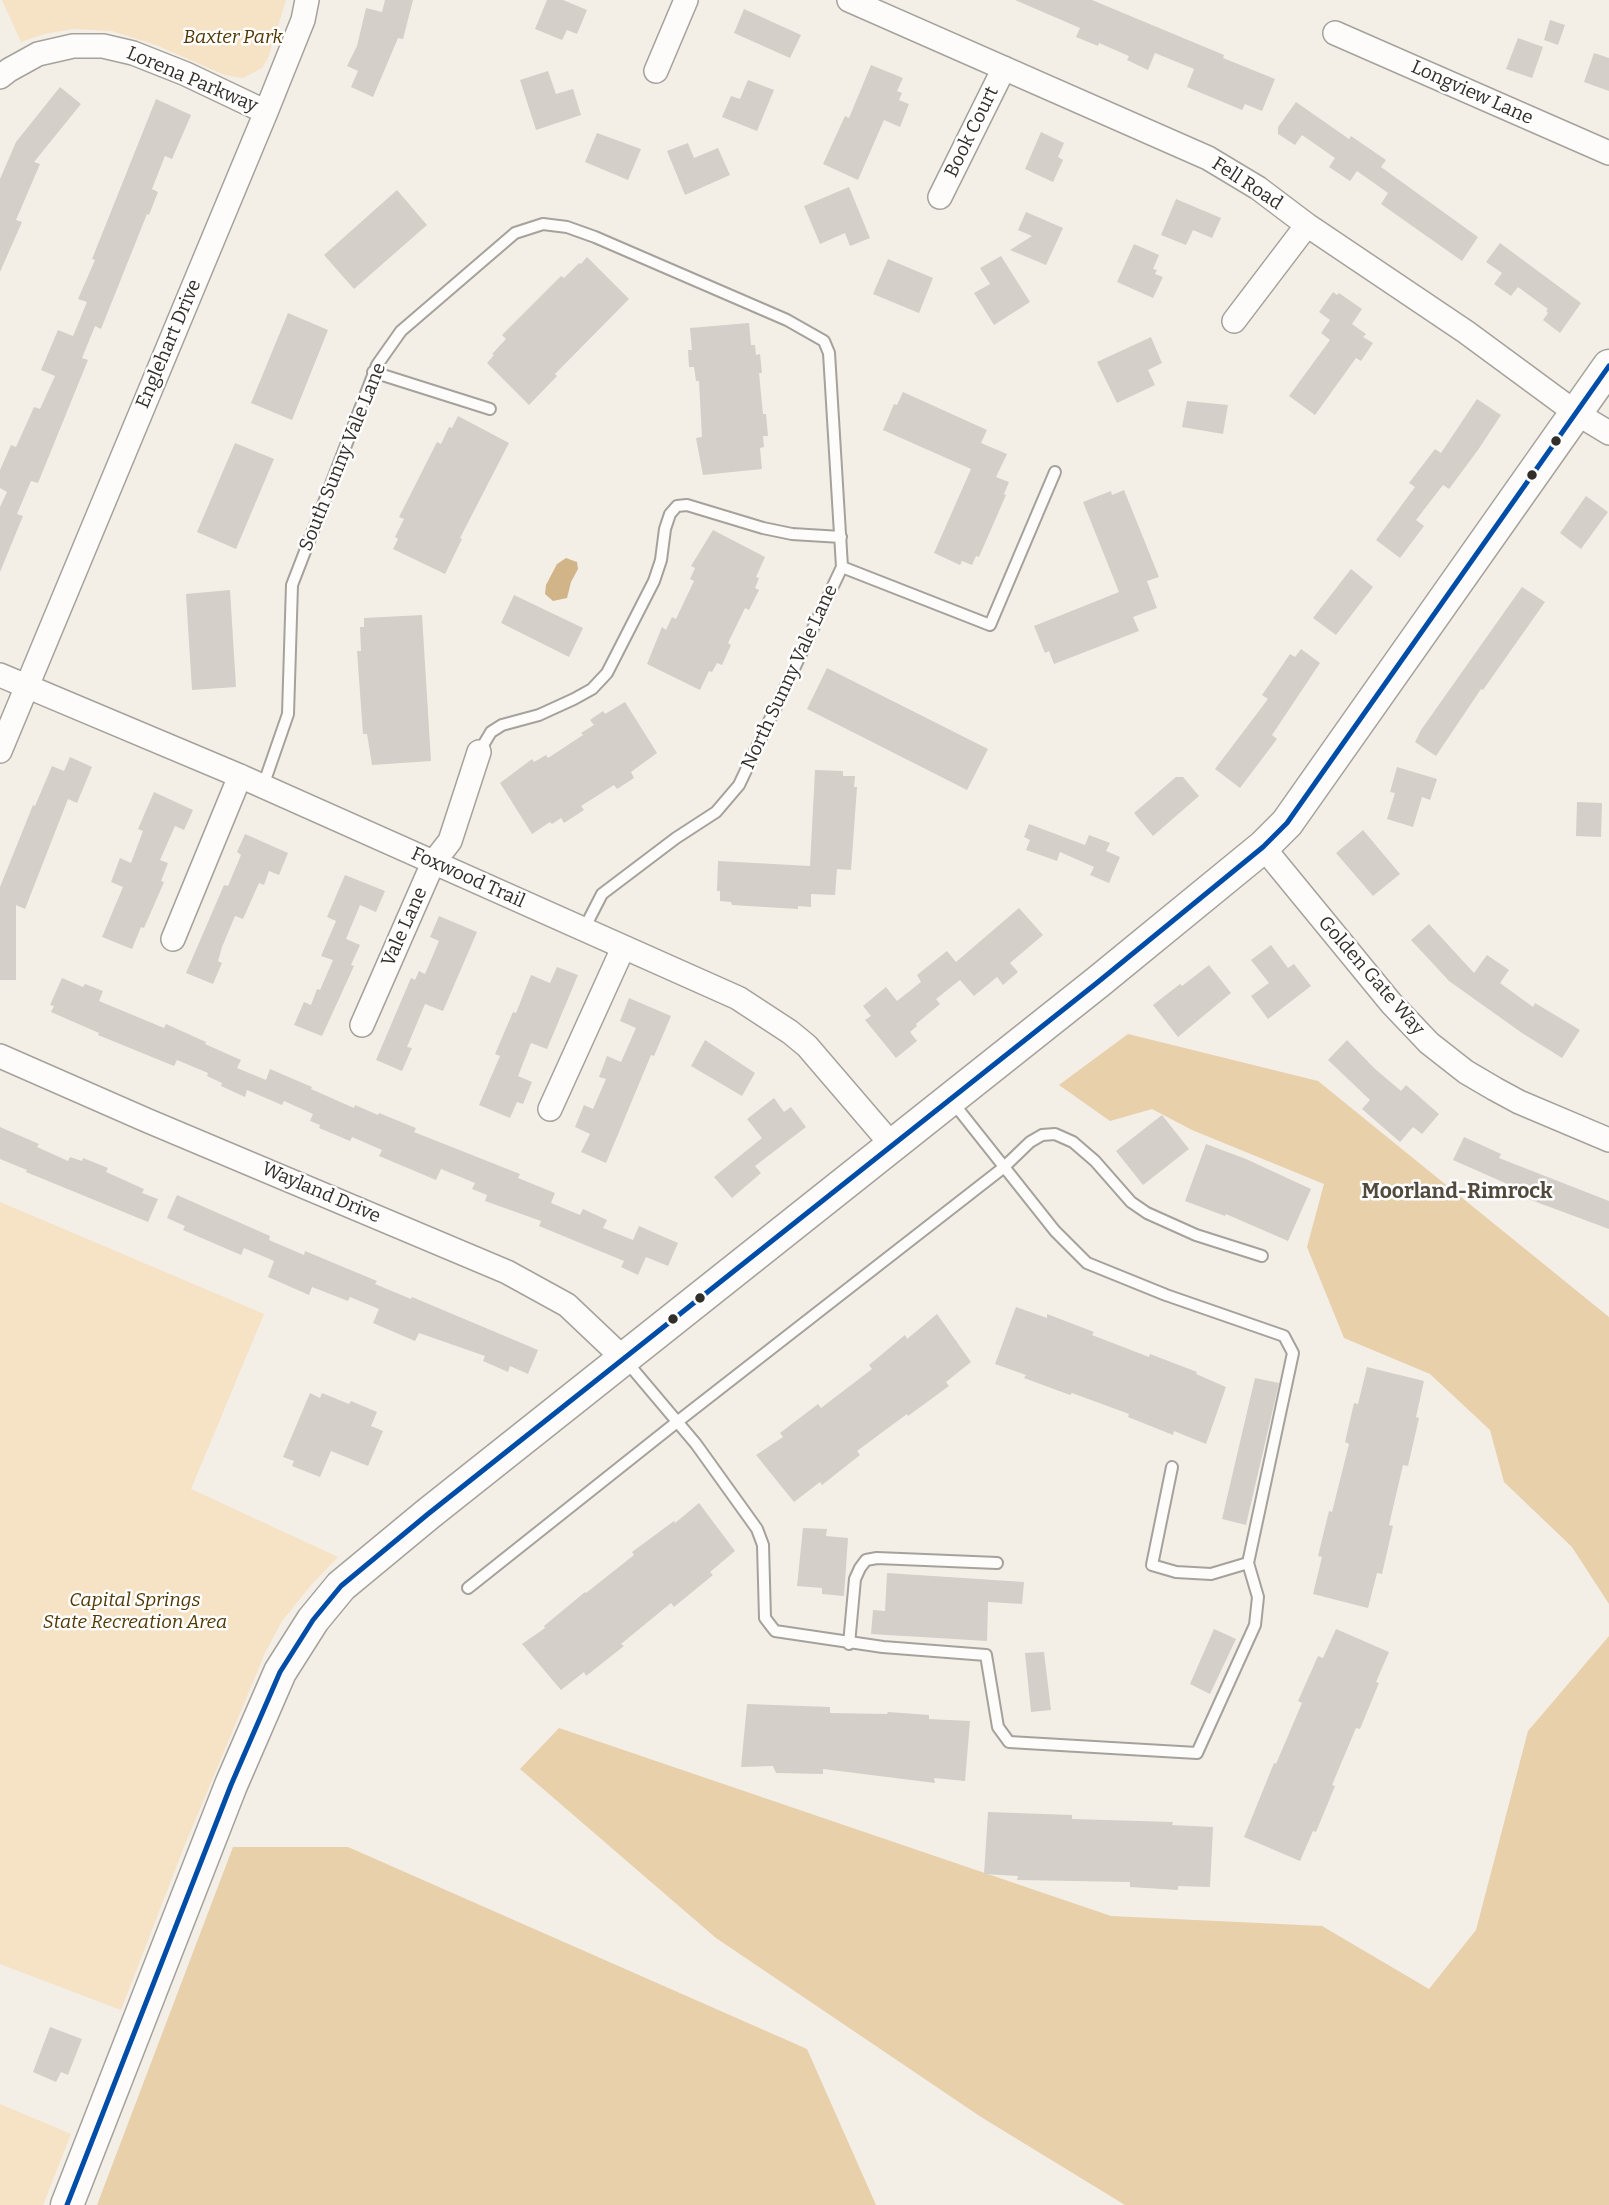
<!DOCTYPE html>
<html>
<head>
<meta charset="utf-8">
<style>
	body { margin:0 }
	canvas { display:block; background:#f3eee6 }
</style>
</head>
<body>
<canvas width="1609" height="2205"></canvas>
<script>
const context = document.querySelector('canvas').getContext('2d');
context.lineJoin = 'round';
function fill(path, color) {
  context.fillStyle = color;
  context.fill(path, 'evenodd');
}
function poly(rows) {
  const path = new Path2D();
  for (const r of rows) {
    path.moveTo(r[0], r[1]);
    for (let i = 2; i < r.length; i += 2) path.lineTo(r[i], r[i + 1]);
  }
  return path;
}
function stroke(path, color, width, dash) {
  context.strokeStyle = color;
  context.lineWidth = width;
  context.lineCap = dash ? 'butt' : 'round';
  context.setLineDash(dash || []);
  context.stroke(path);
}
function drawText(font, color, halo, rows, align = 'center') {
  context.font = font + ' Bitter,serif';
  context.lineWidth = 5;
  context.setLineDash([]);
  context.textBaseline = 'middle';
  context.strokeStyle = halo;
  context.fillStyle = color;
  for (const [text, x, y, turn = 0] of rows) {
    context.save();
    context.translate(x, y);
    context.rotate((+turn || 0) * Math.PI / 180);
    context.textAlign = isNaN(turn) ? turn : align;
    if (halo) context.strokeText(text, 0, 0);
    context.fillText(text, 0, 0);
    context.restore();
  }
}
const green = poly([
	[2,0,286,0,268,58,262,68,243,78,225,75,156,45,112,31,73,29,44,34,21,42],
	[0,1202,264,1314,191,1489,338,1557,311,1585,282,1621,265,1653,182,1852,121,2010,0,1964],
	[0,2104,71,2134,43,2205,0,2205]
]);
const forest = poly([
	[1128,1034,1318,1081,1609,1317,1609,1604,1572,1547,1504,1482,1490,1430,1430,1374,1344,1338,1307,1247,1324,1184,1192,1130,1152,1109,1110,1121,1059,1085],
	[1609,1636,1609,2205,1125,2205,981,2117,716,1938,520,1769,559,1728,1111,1916,1322,1926,1429,1989,1476,1930,1528,1731],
	[233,1847,348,1847,807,2049,876,2205,97,2205]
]);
const water = poly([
	[566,558,577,562,578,569,571,582,567,598,553,601,545,594,546,585,557,564]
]);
const building = poly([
	[385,0,413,0,403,39,398,38,373,97,351,87,358,71,347,66,357,46,366,8,382,12],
	[547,0,563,0,587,10,577,34,567,30,562,40,535,29],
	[1015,0,1092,0,1224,55,1223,58,1275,79,1262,111,1245,104,1242,110,1187,87,1194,69,1155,53,1148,70,1127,60,1129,56,1099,43,1098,46,1076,37,1080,28],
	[744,9,801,35,790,58,734,33],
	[1550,20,1565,25,1558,45,1544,40],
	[1518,38,1543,47,1532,78,1506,69],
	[1594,53,1609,58,1609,91,1584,82],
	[871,65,903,78,897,91,902,93,899,100,909,104,900,127,884,120,858,180,823,164,845,116,849,118],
	[548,71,556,94,573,89,581,115,536,130,520,80],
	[748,80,774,90,757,131,722,117,731,96,740,99],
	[60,87,81,104,34,162,40,164,16,220,22,222,0,272,0,179,16,142],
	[156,99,191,115,172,159,165,156,152,189,158,192,149,215,147,214,101,329,95,326,82,358,88,360,38,483,31,481,17,514,23,516,0,572,0,507,7,492,0,488,0,470,11,445,16,447,34,407,40,409,55,376,41,370,58,330,73,336,87,302,78,299,95,260,92,259],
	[1296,102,1349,139,1351,136,1386,160,1381,167,1478,237,1462,261,1381,204,1388,193,1357,171,1350,181,1329,167,1335,158,1302,135,1295,145,1278,134,1278,127],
	[1041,132,1064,143,1058,157,1063,160,1053,182,1025,169],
	[597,133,641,149,628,180,585,162],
	[688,143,694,158,718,148,730,175,685,195,667,151],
	[849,187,870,238,850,246,845,233,820,244,804,206],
	[397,190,427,225,354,289,324,255],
	[1176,199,1221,218,1212,238,1193,230,1186,245,1161,235],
	[1026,212,1063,228,1046,265,1010,250,1032,236,1018,230],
	[1500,243,1581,303,1560,333,1543,320,1548,313,1546,311,1548,309,1518,287,1511,296,1494,284,1502,273,1486,262],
	[1134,244,1159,255,1153,269,1157,270,1155,274,1163,277,1153,298,1117,282],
	[1001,256,1030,302,994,325,974,293,990,284,980,268],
	[587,257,629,299,555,374,557,376,529,405,487,363,494,355,492,354,506,339,502,335,561,276,564,278,579,263,581,264],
	[888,259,933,278,919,313,873,294],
	[1333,292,1337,295,1339,293,1362,309,1352,324,1366,334,1363,337,1373,343,1361,361,1356,358,1315,415,1289,396,1330,340,1321,333,1330,320,1319,312],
	[288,313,328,330,292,420,251,403],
	[749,323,751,345,755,345,756,355,760,354,762,373,759,373,763,414,766,414,768,436,763,436,764,447,760,448,762,469,703,475,696,438,702,437,699,381,696,381,694,367,689,367,688,350,692,350,690,328],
	[1151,337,1162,363,1148,370,1155,385,1117,403,1097,362],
	[903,392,987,430,981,443,1007,454,996,477,1009,482,1004,494,1006,495,979,557,976,556,972,565,962,561,960,565,934,553,971,469,883,430,894,404,897,405],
	[1477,399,1501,415,1478,450,1449,489,1443,485,1416,520,1424,526,1400,558,1376,540,1415,487,1409,483,1435,449,1441,453],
	[1187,401,1228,405,1223,434,1182,427],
	[458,416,509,443,460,538,462,539,445,574,393,549,398,539,395,537,404,519,399,517,437,442,441,444,449,427,452,428],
	[235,443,274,459,236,549,197,532],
	[1124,490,1159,577,1147,581,1157,608,1133,617,1139,631,1054,664,1049,651,1045,653,1034,626,1119,592,1083,502,1111,491,1112,495],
	[1586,496,1608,512,1581,549,1560,533],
	[713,530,765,557,756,577,759,578,755,588,759,590,749,610,745,608,728,643,731,645,722,665,717,663,712,672,709,671,700,690,647,664,662,627,666,630,672,617,676,619,694,581,690,579,695,568,691,566],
	[1351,569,1373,587,1336,635,1313,618],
	[1522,587,1545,602,1483,690,1481,689,1436,756,1415,742,1421,730],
	[230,590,236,687,192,690,186,594],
	[514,595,583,628,569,657,501,623],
	[422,615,431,761,372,765,367,734,363,734,357,651,361,651,360,627,364,627,364,618],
	[1301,649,1320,663,1272,735,1277,739,1240,788,1215,769,1268,699,1262,695,1290,654,1295,657],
	[827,668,988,749,967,790,807,709],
	[625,702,657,753,631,772,634,778,617,789,614,785,581,806,584,810,564,823,561,818,552,824,550,822,532,834,500,783,532,759,534,762,546,755,548,758,583,735,581,733,594,725,590,720,603,711,605,714],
	[70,757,92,767,77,803,68,799,25,909,16,905,16,980,0,980,0,887,33,805,35,806,52,766,64,771],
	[1397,767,1437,779,1430,800,1422,797,1413,827,1387,819,1395,793,1390,792],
	[815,770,843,771,843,776,855,776,854,787,857,787,851,870,837,869,835,895,811,894,811,907,798,906,798,909,732,905,731,902,720,901,720,891,717,891,718,861,810,866],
	[1176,777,1183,777,1199,796,1153,836,1134,813],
	[154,792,193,810,184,830,175,826,160,860,168,863,161,881,164,882,144,928,141,927,132,949,102,937,123,887,111,882,120,858,131,863,143,831,138,829],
	[1577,802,1602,803,1601,837,1576,836],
	[1029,824,1085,845,1089,835,1110,843,1106,851,1120,857,1109,883,1090,875,1094,867,1060,852,1057,861,1026,850,1030,840,1024,837],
	[1363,830,1400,874,1373,896,1336,853],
	[245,834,288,853,279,875,269,871,264,885,259,883,243,919,235,916,222,947,218,961,222,963,213,984,186,973,224,885,228,886,241,855,237,852],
	[345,875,385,891,376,912,360,905,346,939,360,945,351,965,354,966,322,1036,294,1025,304,1002,311,1005,317,989,320,990,333,960,321,956,336,921,327,917],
	[1019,908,1043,935,1010,963,1018,972,1003,985,997,977,974,996,960,980,936,999,940,1004,916,1024,917,1026,910,1032,917,1041,896,1058,865,1020,871,1016,863,1006,886,987,897,1001,921,982,917,975,947,951,956,962],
	[439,916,477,932,443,1011,425,1004,407,1047,412,1048,402,1071,376,1060,411,978,415,980,419,971,425,974,439,941,430,937],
	[1429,924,1474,973,1487,955,1509,970,1500,983,1533,1007,1535,1003,1580,1030,1562,1058,1522,1033,1449,981,1411,940],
	[1271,945,1288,968,1294,964,1311,986,1268,1019,1251,996,1269,983,1251,960],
	[1209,965,1231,993,1178,1037,1153,1005,1180,984,1182,986],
	[557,967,578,975,547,1049,531,1043,518,1076,532,1082,523,1104,517,1102,510,1118,479,1105,500,1056,495,1054,513,1012,516,1013,531,975,550,983],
	[62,978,83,987,85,984,103,991,99,1001,164,1028,166,1024,206,1042,205,1044,241,1060,237,1068,266,1080,270,1069,312,1087,311,1089,354,1108,355,1105,378,1115,379,1113,416,1128,414,1132,520,1174,518,1178,555,1193,551,1203,580,1215,583,1209,607,1220,603,1228,633,1240,639,1226,678,1243,668,1266,646,1257,638,1275,621,1267,624,1261,539,1226,541,1221,485,1201,487,1195,472,1189,475,1183,441,1169,436,1180,379,1156,382,1150,352,1137,350,1141,319,1128,320,1125,310,1121,313,1114,284,1101,282,1105,247,1090,245,1097,221,1086,222,1083,207,1076,208,1073,177,1060,174,1066,98,1035,99,1033,51,1012,54,1006,50,1005],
	[629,998,671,1016,654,1056,651,1055,606,1163,581,1152,590,1134,575,1127,584,1105,593,1109,606,1079,599,1077,607,1056,621,1062,636,1028,620,1021],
	[705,1040,755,1073,742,1096,691,1066],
	[1347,1040,1374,1068,1401,1091,1406,1085,1439,1114,1422,1134,1413,1127,1400,1142,1362,1109,1370,1100,1328,1060],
	[774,1098,784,1112,791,1107,806,1127,755,1166,761,1173,732,1198,714,1177,762,1138,747,1119],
	[1162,1115,1189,1149,1143,1185,1116,1151],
	[0,1127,39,1144,37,1147,68,1161,70,1157,82,1161,83,1158,108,1168,106,1172,144,1189,142,1193,158,1199,148,1222,26,1172,27,1170,0,1159],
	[1464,1137,1501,1154,1499,1158,1609,1201,1609,1229,1512,1193,1514,1187,1453,1160],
	[1206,1144,1246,1159,1311,1189,1288,1241,1226,1214,1225,1216,1185,1201],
	[177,1195,270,1236,269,1240,304,1255,305,1251,377,1281,375,1284,411,1299,412,1297,538,1350,528,1374,510,1366,508,1372,483,1361,485,1356,419,1333,415,1341,373,1323,379,1309,350,1297,348,1301,312,1287,309,1295,268,1277,274,1261,244,1248,241,1255,183,1230,185,1226,167,1218],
	[1016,1307,1047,1318,1047,1314,1094,1332,1092,1335,1149,1357,1150,1354,1197,1372,1196,1374,1226,1387,1206,1444,1174,1431,1173,1435,1128,1417,1129,1414,1072,1393,1070,1395,1024,1378,1026,1375,995,1364],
	[937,1314,971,1362,946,1382,949,1386,908,1416,907,1414,857,1451,860,1455,822,1485,820,1482,794,1502,756,1455,783,1437,780,1433,818,1404,821,1408,872,1369,869,1365,905,1335,907,1339],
	[1367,1367,1424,1381,1416,1417,1419,1418,1408,1466,1403,1465,1389,1525,1393,1526,1382,1574,1377,1573,1368,1608,1313,1594,1322,1557,1318,1556,1329,1511,1332,1512,1349,1444,1345,1442,1354,1403,1358,1404],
	[1255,1378,1279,1383,1246,1525,1222,1519],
	[310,1393,320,1398,322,1393,349,1404,351,1401,377,1412,371,1426,383,1431,368,1466,331,1451,320,1477,292,1466,294,1461,283,1457],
	[699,1503,735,1551,710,1572,713,1575,674,1607,671,1603,621,1644,624,1646,586,1676,584,1672,561,1690,522,1644,545,1628,544,1626,585,1592,586,1593,634,1555,632,1552,674,1521,675,1523],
	[803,1528,827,1529,826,1536,848,1538,844,1596,822,1594,822,1588,797,1586],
	[887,1573,1024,1582,1022,1604,988,1602,987,1641,871,1634,873,1610,885,1611],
	[1214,1629,1236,1639,1210,1694,1190,1684],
	[1336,1629,1389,1652,1376,1682,1379,1683,1360,1729,1356,1728,1332,1785,1335,1786,1316,1832,1313,1831,1300,1861,1244,1837,1274,1763,1276,1764,1302,1703,1298,1701,1318,1656,1323,1658],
	[1044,1652,1051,1710,1031,1712,1025,1653],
	[747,1704,830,1707,830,1713,887,1714,888,1712,929,1715,929,1719,970,1721,965,1781,934,1778,935,1783,823,1769,823,1774,776,1773,773,1766,741,1767],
	[988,1812,1072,1815,1072,1819,1173,1822,1172,1825,1213,1827,1210,1887,1178,1886,1178,1890,1130,1887,1130,1882,1017,1880,1018,1876,984,1874],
	[50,2027,82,2039,68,2075,61,2072,56,2082,33,2072]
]);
const lane = poly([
	[373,372,490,409],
	[842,567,990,625,1055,472],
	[479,752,491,732,502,725,539,715,574,699,592,689,607,673,654,581,661,560,665,529,670,514,677,506,687,505,763,528,792,534,841,537],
	[263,786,288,714,292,585,377,365,401,331,515,233,543,224,567,227,595,237,787,320,824,341,829,353,842,567,739,785,716,812,676,838,602,894,584,929],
	[626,1361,696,1444,757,1529,763,1545,765,1618,775,1631,883,1647,986,1655,998,1727,1009,1742,1197,1753,1255,1625,1258,1597,1248,1563,1293,1353,1284,1336,1166,1295,1087,1263,1055,1231,951,1100],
	[1172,1467,1152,1565,1176,1572,1211,1574,1248,1563],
	[468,1588,677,1422,1003,1168,1030,1142,1042,1135,1055,1134,1073,1142,1095,1161,1131,1202,1147,1213,1196,1235,1262,1256],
	[849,1644,855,1579,860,1568,866,1560,877,1558,997,1563]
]);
const street = poly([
	[849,0,1208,158,1258,188,1307,225,1466,332,1576,413,1609,433],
	[1335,33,1609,153],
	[656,71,686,0],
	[0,77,9,70,38,54,73,46,103,46,133,53,186,74,266,112],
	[940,197,1004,68],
	[1234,321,1307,225],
	[0,675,240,776,738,998,790,1032,807,1046,892,1145],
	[0,751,266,112,303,20,307,0],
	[1263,847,1391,1003,1429,1043,1466,1072,1495,1089,1519,1102,1609,1140],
	[173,939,240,776],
	[362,1025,433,863,450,841,479,752],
	[0,1056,146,1120,507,1272,567,1305,624,1359],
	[550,1109,623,948]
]);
const secondary = poly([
	[67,2205,231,1785,280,1672,313,1620,341,1586,428,1514,1098,982,1263,847,1287,823,1609,366]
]);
const bus1 = poly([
	[67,2205,231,1785,280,1672,313,1620,341,1586,428,1514,1098,982,1263,847,1287,823,1609,366]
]);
const markers = [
	[1556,441,6,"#322e29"],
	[1532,475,6,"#322e29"],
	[700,1298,6,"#322e29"],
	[673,1319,6,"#322e29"]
];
const parkNames = [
	["Baxter Park",233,38],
	["Capital Springs",135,1601],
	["State Recreation Area",135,1623]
];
const streetNames = [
	["Lorena Parkway",192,80,23],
	["Longview Lane",1472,93,24],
	["Book Court",972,132,-64],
	["Fell Road",1247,184,33],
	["Englehart Drive",169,344,-67],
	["South Sunny Vale Lane",343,457,-68],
	["North Sunny Vale Lane",790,677,-65],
	["Foxwood Trail",468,878,24],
	["Vale Lane",405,927,-66],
	["Golden Gate Way",1371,976,49],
	["Wayland Drive",321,1193,23]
];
const neighbourhoodNames = [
	["Moorland-Rimrock",1457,1192]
];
fill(green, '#f6e2c4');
fill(forest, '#e8d0ab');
fill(water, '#d1b588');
fill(building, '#d4d0c9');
stroke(lane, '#a5a29c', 14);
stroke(street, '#a5a29c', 26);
stroke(secondary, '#a5a29c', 35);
stroke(lane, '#fdfcfb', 10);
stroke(street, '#fdfcfb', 23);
stroke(secondary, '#fdfcfb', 32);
stroke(bus1, '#004da8', 5);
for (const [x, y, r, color] of markers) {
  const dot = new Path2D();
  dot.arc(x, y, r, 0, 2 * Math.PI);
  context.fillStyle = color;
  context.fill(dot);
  stroke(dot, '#fefefe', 2.5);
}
drawText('italic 19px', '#513702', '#fefefe', parkNames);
drawText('19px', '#322e29', '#fefefe', streetNames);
drawText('bold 21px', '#534a3e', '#fefefe', neighbourhoodNames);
</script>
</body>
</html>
